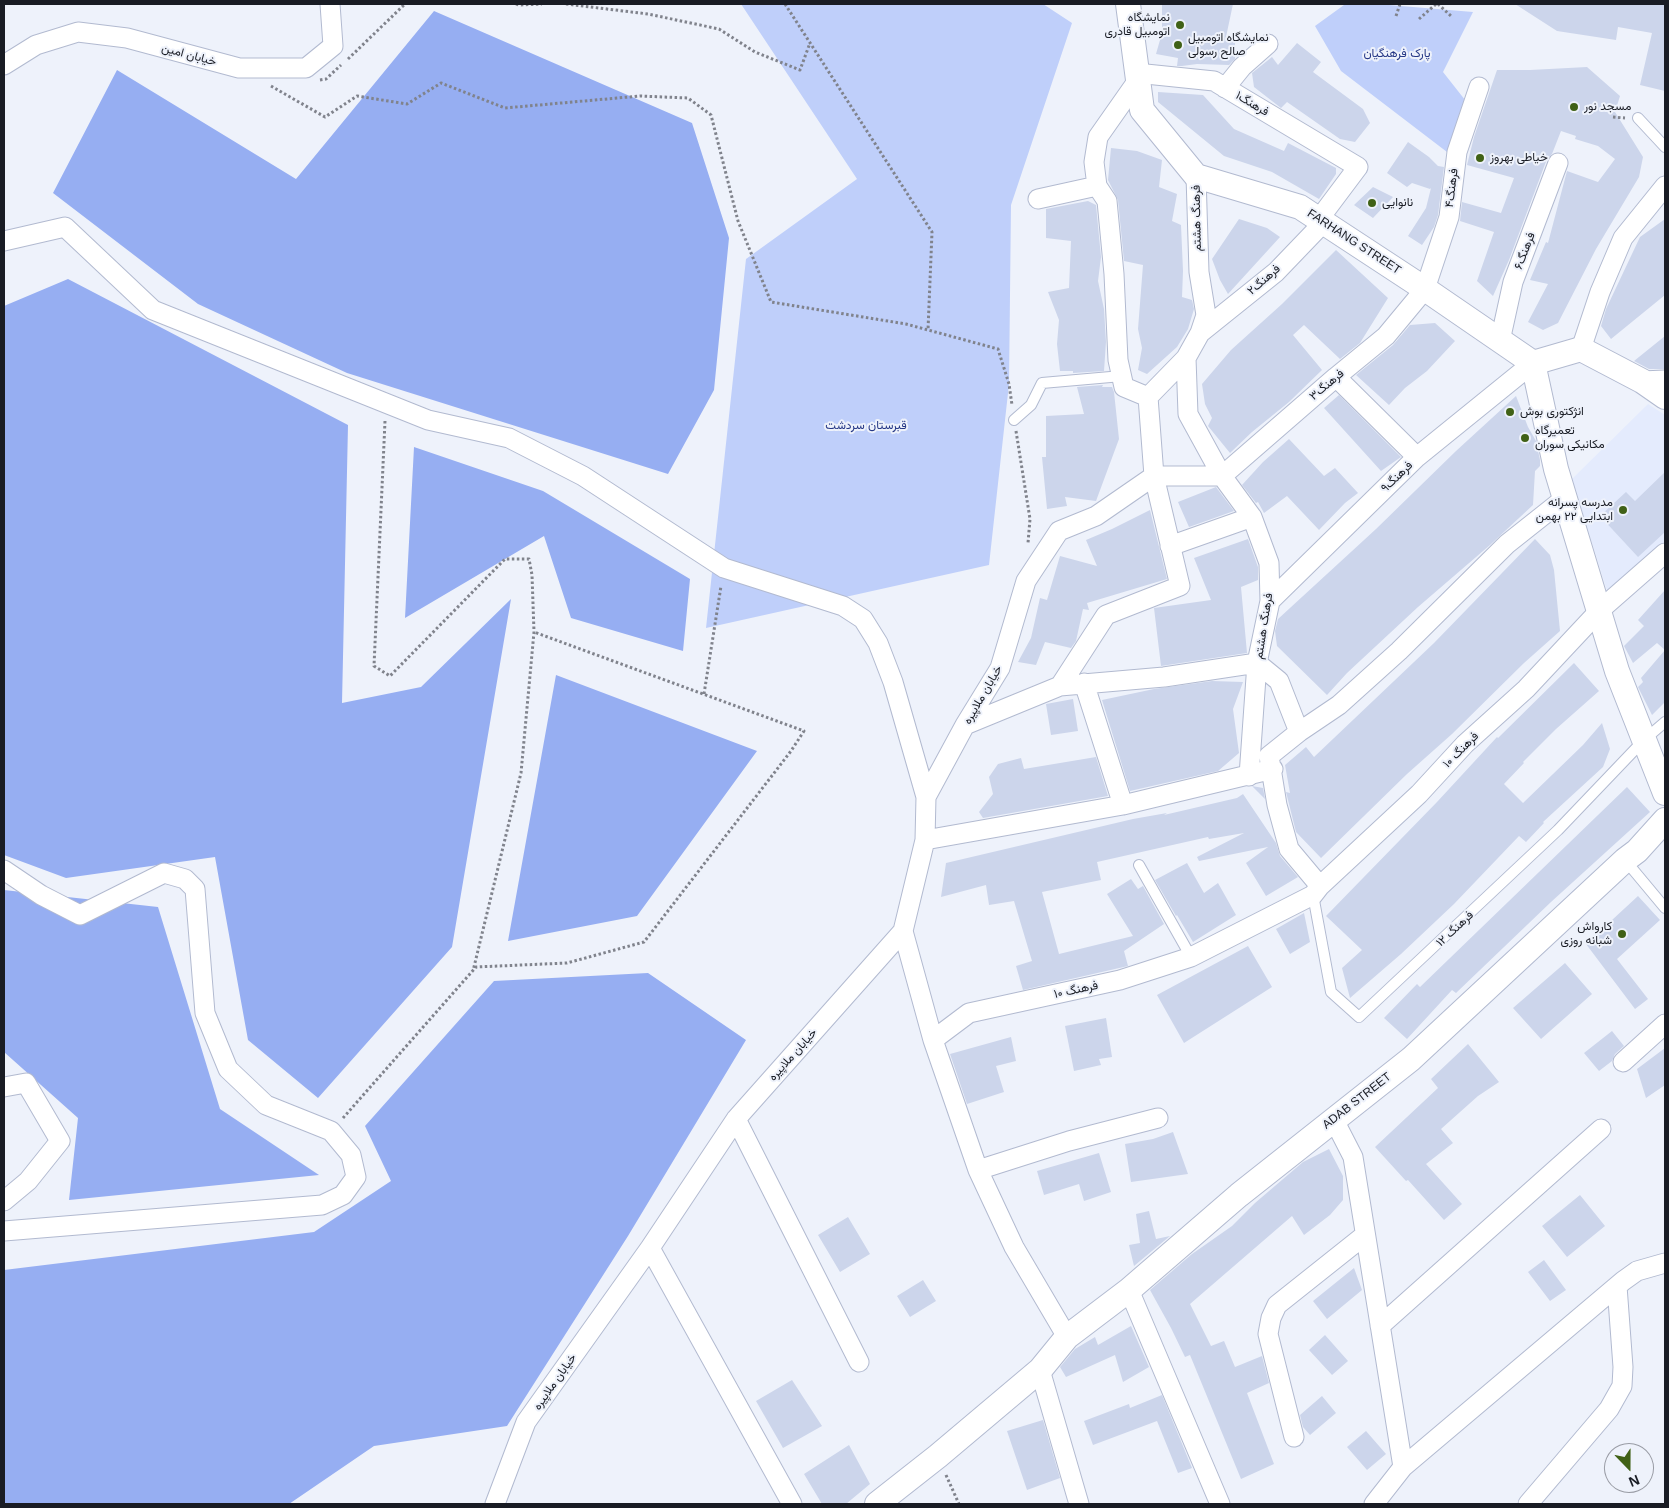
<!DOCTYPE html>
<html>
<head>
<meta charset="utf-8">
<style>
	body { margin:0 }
	#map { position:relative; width:1669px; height:1508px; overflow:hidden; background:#eef2fb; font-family:Helvetica,sans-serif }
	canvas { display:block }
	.frame { position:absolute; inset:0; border:5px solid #191c24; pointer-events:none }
	.north { position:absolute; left:1604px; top:1443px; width:50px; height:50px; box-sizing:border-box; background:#eef2fb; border:1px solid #999ca5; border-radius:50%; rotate:158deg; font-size:14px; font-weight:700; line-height:20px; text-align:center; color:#191c24 }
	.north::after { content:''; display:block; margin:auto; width:18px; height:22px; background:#406116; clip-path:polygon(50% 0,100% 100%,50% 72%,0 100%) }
</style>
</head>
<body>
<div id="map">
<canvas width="1669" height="1508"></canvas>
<div class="frame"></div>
<div class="north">N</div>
</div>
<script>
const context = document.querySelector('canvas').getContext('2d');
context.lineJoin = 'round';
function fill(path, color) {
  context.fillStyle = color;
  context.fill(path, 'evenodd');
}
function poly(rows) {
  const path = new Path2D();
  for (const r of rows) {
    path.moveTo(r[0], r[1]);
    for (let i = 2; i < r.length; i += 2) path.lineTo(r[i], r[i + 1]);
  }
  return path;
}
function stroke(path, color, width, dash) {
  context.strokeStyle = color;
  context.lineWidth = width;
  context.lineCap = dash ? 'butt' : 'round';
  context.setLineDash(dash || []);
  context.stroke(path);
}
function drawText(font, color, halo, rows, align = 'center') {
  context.font = font + ' Helvetica,Vazirmatn,sans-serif';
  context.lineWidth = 4;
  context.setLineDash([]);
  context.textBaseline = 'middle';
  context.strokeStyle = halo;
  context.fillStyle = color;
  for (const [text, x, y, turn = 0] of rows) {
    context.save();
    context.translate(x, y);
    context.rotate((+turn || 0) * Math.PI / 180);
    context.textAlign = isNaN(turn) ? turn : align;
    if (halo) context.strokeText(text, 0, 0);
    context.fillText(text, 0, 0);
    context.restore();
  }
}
const built = poly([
	[1648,404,1665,415,1665,541,1608,594,1572,479]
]);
const green = poly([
	[741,4,1043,4,1072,23,1011,205,1009,384,989,565,706,628,746,259,857,179],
	[1377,4,1473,12,1443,72,1469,105,1447,152,1341,71,1315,26,1344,5]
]);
const forest = poly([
	[434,11,692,123,729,238,714,390,668,474,347,373,198,304,53,193,117,70,296,179],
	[68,279,348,425,342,703,421,687,511,599,452,947,318,1098,248,1040,215,857,66,878,4,855,4,306],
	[414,447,543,491,690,579,683,651,571,618,544,536,405,618],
	[556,675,757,751,637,916,508,941],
	[4,890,158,907,220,1109,319,1175,69,1200,78,1118,4,1052],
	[648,973,746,1040,628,1236,507,1426,374,1446,289,1504,4,1504,4,1270,314,1232,391,1181,365,1126,494,981]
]);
const building = poly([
	[1162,4,1233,4,1226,37,1235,37,1235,59,1229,65,1197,64,1182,66,1177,66,1178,58,1156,54,1162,33],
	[1515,4,1665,4,1665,91,1640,85,1652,33,1618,27,1616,40,1557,31],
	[1297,43,1321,62,1313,72,1363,109,1370,123,1355,142,1340,139,1287,102,1281,108,1254,87,1252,73,1272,57,1278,65],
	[1587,67,1620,96,1615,112,1643,157,1639,177,1596,249,1558,323,1543,330,1528,322,1548,284,1530,280,1546,242,1548,243,1567,171,1598,182,1615,159,1598,146,1575,139,1576,136,1561,131,1552,154,1547,159,1509,260,1493,296,1477,281,1494,232,1460,221,1462,202,1501,213,1514,178,1467,165,1474,137,1497,70,1530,70],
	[1158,92,1203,95,1234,129,1284,151,1288,143,1336,168,1336,174,1319,199,1272,172,1224,156,1158,102],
	[1408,142,1429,157,1438,166,1444,167,1438,215,1434,227,1422,245,1408,236,1426,208,1431,188,1430,189,1412,183,1407,187,1387,173],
	[1111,148,1137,151,1162,160,1159,187,1177,194,1172,221,1181,225,1183,271,1182,297,1192,300,1194,309,1188,329,1177,347,1147,374,1138,370,1142,348,1138,329,1143,265,1124,261,1118,200,1108,180],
	[1373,187,1393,197,1373,218,1354,205],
	[1088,201,1096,205,1101,257,1098,281,1104,309,1106,342,1104,371,1073,373,1073,371,1060,371,1057,344,1059,320,1048,292,1069,288,1071,241,1046,238,1046,209],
	[1239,219,1267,228,1280,237,1228,294,1220,280,1212,259],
	[1665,219,1665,295,1611,339,1601,326,1606,309,1640,237],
	[1336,250,1388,298,1360,343,1340,359,1304,325,1293,335,1322,370,1289,402,1252,432,1230,453,1208,426,1212,418,1205,404,1202,384,1231,350,1282,304],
	[1435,323,1455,341,1427,371,1405,388,1389,405,1356,375,1393,345,1410,325],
	[1665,336,1665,369,1649,369,1634,361],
	[1103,385,1102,387,1112,387,1114,392,1119,439,1096,501,1065,497,1067,506,1047,509,1042,457,1046,457,1046,416,1084,414,1077,387],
	[1339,395,1401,457,1381,471,1324,408],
	[1516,396,1528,427,1536,441,1540,460,1540,466,1535,471,1533,505,1490,545,1418,607,1347,673,1327,695,1277,646,1275,631,1278,619,1376,529,1456,451],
	[1289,439,1324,476,1335,468,1358,493,1345,503,1319,530,1287,496,1264,513,1258,502,1256,503,1242,485,1263,462],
	[1665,472,1665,532,1638,557,1600,516,1626,492,1635,501],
	[1216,487,1234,511,1189,527,1178,502],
	[1150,510,1167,579,1087,603,1089,610,1083,609,1076,641,1071,648,1045,642,1036,665,1018,662,1031,638,1040,598,1047,600,1060,556,1097,566,1086,540,1112,529],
	[1248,539,1258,567,1258,580,1241,587,1247,653,1161,666,1154,608,1211,600,1194,558],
	[1535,539,1550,555,1554,570,1560,631,1524,663,1452,734,1407,774,1321,858,1296,832,1286,792,1290,793,1285,765,1306,747,1314,757,1434,643],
	[1665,590,1665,702,1652,715,1638,687,1643,682,1641,678,1665,650,1657,643,1633,663,1624,646,1644,626,1638,620],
	[1574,663,1599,691,1556,729,1523,762,1524,763,1504,784,1523,803,1583,745,1602,723,1610,749,1603,767,1543,822,1544,823,1526,842,1519,836,1454,904,1401,954,1350,998,1342,968,1362,950,1326,916,1437,802,1497,737,1498,738],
	[1212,681,1243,682,1233,709,1239,753,1218,771,1130,791,1102,700,1154,689],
	[1073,699,1078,731,1051,735,1046,704],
	[1096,757,1108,796,983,818,979,812,993,794,989,777,998,764,1021,758,1024,769],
	[1252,786,1263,788,1265,799],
	[1627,787,1650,812,1551,902,1456,993,1452,990,1407,1039,1384,1018,1417,984,1420,987],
	[1243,794,1276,843,1280,856,1298,877,1266,896,1246,863,1268,847,1199,861,1197,857,1244,833,1209,839,1208,837,1097,862,1101,880,1042,892,1059,954,1133,936,1107,894,1131,879,1138,889,1143,886,1164,924,1124,951,1128,966,1023,990,1016,966,1032,961,1014,901,989,905,986,885,941,897,946,863,1133,819,1167,813,1164,815,1224,801,1237,798],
	[1187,863,1204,893,1218,883,1236,915,1193,942,1177,915,1176,916,1155,880],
	[1638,896,1660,920,1617,959,1648,999,1635,1009,1586,944],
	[1304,913,1310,942,1290,954,1276,929],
	[1248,946,1272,987,1184,1043,1157,995],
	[1565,963,1592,994,1541,1039,1513,1008],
	[1106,1018,1112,1057,1099,1059,1101,1065,1074,1071,1065,1026],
	[1612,1031,1624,1046,1615,1054,1612,1061,1599,1071,1584,1053],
	[1011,1037,1016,1061,996,1066,1004,1092,967,1104,950,1054],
	[1468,1044,1499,1082,1478,1096,1441,1129,1453,1143,1426,1164,1462,1204,1444,1220,1408,1180,1406,1181,1375,1147,1438,1088,1431,1079],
	[1665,1048,1665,1085,1646,1098,1637,1069],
	[1173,1132,1188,1174,1131,1182,1125,1144,1153,1139],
	[1329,1149,1343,1176,1343,1200,1330,1215,1304,1235,1292,1216,1190,1304,1211,1346,1224,1341,1235,1367,1262,1356,1269,1383,1247,1393,1274,1464,1241,1479,1190,1355,1185,1357,1171,1328,1150,1290,1192,1254,1232,1226,1255,1203,1303,1162],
	[1099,1153,1111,1192,1084,1201,1079,1184,1044,1195,1037,1171],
	[1580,1195,1605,1226,1567,1257,1542,1226],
	[1149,1211,1156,1239,1170,1236,1134,1266,1129,1245,1140,1243,1136,1214],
	[848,1217,870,1254,840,1272,818,1235],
	[1544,1260,1566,1290,1550,1301,1528,1272],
	[1354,1268,1362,1290,1327,1319,1313,1301],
	[923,1280,936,1301,910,1317,897,1296],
	[1131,1326,1149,1367,1123,1382,1115,1355,1066,1377,1060,1367,1075,1349,1095,1337,1098,1345],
	[1325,1335,1348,1361,1332,1375,1309,1350],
	[792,1380,822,1426,783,1448,756,1401],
	[1162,1395,1192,1468,1178,1473,1157,1421,1093,1445,1084,1421,1129,1404,1130,1408],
	[1322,1396,1336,1413,1310,1435,1303,1427,1300,1415],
	[1043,1420,1060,1478,1027,1490,1007,1431],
	[1366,1431,1386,1454,1367,1470,1347,1447],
	[849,1445,870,1484,846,1504,822,1504,804,1474]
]);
const path = poly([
	[516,4,519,5,542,4],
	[566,4,648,14,719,29,755,52,800,70,810,43],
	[785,4,932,232,928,330],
	[1438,4,1451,16],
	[1396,16,1400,4],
	[1419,19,1436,4],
	[348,59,405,4],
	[320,80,326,79,341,65],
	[271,86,325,117,357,96,407,104,441,83,505,108,640,96,688,98,711,115,738,221,771,302,906,324,998,349,1009,384,1012,405],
	[1613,117,1625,118],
	[385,421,374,666,390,676,505,559,529,559,532,575,534,632,521,773,473,971],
	[1016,431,1030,519,1028,543],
	[704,694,721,586],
	[343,1118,476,967,567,963,644,942,791,751,804,731,534,632],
	[946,1475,959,1504]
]);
const service = poly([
	[1638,118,1665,147],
	[1014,420,1031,405,1042,383,1122,376],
	[1625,860,1665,908],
	[1139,865,1191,957],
	[1313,895,1331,992,1359,1017,1558,830,1644,740,1665,722]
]);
const minor = poly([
	[4,65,36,45,78,32,127,38,239,68,306,68,333,46,330,4],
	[1136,73,1214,81,1358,167,1319,219],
	[1138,80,1098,137,1094,162,1097,186,1107,201,1114,274,1118,360,1124,387,1148,397],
	[1225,88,1242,67,1268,44],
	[1196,176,1199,272,1206,315,1200,333,1186,358,1188,414,1222,476,1252,517,1269,563,1270,601,1257,663,1279,681,1299,732,1339,705,1399,651,1507,544,1565,498],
	[1038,199,1097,186],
	[4,241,65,227,153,310,428,420,509,438,583,476,724,568,843,606,863,619,878,643,893,682,926,797],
	[1200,333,1276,272,1324,222],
	[1500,341,1513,282,1558,163],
	[1581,349,1600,292,1623,238,1665,186],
	[1336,377,1417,457],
	[1642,381,1665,380],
	[1170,546,1252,517],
	[1270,601,1417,457,1533,363],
	[1084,683,1123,805],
	[1060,686,1164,677,1257,663,1249,776],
	[965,725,1060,686,1106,615,1180,586,1154,476,1222,476,1336,377,1386,336,1425,289,1449,217,1457,152,1479,87],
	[1299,732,1269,756,1277,805,1289,849,1320,886,1419,794,1465,744,1526,689,1600,610,1665,553],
	[925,840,1123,805,1273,769],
	[4,870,41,895,80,915,164,873,185,879,195,889,205,1013,228,1069,266,1105,331,1131,351,1155,356,1177,343,1195,322,1205,4,1231],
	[903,931,933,1040,969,1013,1120,980,1191,957,1313,895,1320,886],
	[933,1040,978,1170,1014,1247,1067,1337],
	[1623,1062,1665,1024],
	[4,1087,26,1083,60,1141,28,1181,4,1201],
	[736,1119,859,1362],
	[1334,1120,1353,1157,1403,1467],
	[978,1170,1069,1141,1158,1118],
	[650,1248,792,1504],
	[1129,1290,1220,1504],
	[1380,1326,1601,1129],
	[1040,1370,1079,1504],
	[1294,1437,1268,1334,1271,1318,1277,1305,1365,1235],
	[495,1504,526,1422,650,1248,736,1119,903,931,925,840,926,797,965,725,1000,668,1026,581,1059,531,1096,516,1154,476,1148,397,1186,358],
	[1374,1504,1403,1467,1623,1281,1637,1271,1665,1263],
	[1528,1504,1609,1409,1622,1386,1623,1367,1617,1286]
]);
const tertiary = poly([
	[1128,4,1142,110,1196,176,1300,207,1425,289,1533,363],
	[1533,363,1556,469,1617,671,1665,793],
	[1533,363,1581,349,1642,381,1665,397],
	[877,1504,938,1456,1040,1370,1067,1337,1129,1290,1239,1195,1411,1059,1625,860,1637,851,1665,820]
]);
const markers = [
	[1180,25,5,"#406116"],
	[1178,45,5,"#406116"],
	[1574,107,5,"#406116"],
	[1480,158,5,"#406116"],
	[1372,203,5,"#406116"],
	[1510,412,5,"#406116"],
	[1525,438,5,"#406116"],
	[1623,510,5,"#406116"],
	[1622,934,5,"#406116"]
];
const poiNames = [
	["نمایشگاه",1170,18,"right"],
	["اتومبیل قادری",1170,32,"right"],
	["نمایشگاه اتومبیل",1188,38],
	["صالح رسولی",1188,52],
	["مسجد نور",1584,107],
	["خیاطی بهروز",1490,158],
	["نانوایی",1382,203],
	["انژکتوری بوش",1520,412],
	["تعمیرگاه",1535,431],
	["مکانیکی سوران",1535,445],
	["مدرسه پسرانه",1613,503,"right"],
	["ابتدایی ۲۲ بهمن",1613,517,"right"],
	["کارواش",1612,927,"right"],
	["شبانه روزی",1612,941,"right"]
];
const parkNames = [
	["پارک فرهنگیان",1397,54],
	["قبرستان سردشت",866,426]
];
const streetNames = [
	["خیابان امین",189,55,15],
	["فرهنگ۱",1252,104,31],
	["فرهنگ۴",1452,188,-83],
	["فرهنگ هشتم",1197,218,-91],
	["FARHANG STREET",1354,242,33],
	["فرهنگ۶",1525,251,-69],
	["فرهنگ۲",1264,280,-41],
	["فرهنگ۳",1327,385,-40],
	["فرهنگ۹",1397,477,-44],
	["فرهنگ هشتم",1264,626,-81],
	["خیابان ملاپیره",983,695,-60],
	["فرهنگ ۱۰",1461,750,-45],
	["فرهنگ ۱۲",1455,929,-43],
	["فرهنگ ۱۰",1076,990,-12],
	["خیابان ملاپیره",793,1055,-48],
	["ADAB STREET",1357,1101,-38],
	["خیابان ملاپیره",555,1382,-55]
];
fill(built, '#e4ebfd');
fill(green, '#bfcffa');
fill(forest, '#96aef2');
fill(building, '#ccd5eb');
stroke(service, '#b2bad0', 12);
stroke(minor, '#b2bad0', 21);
stroke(tertiary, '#b2bad0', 26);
stroke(path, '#80838c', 3, [2.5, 2.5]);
stroke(service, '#fff', 10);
stroke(minor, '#fff', 19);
stroke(tertiary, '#fff', 24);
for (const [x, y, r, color] of markers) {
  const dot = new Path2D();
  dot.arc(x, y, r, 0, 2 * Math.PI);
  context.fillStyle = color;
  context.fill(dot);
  stroke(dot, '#eef2fb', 2);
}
drawText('12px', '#191c24', '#eef2fb', poiNames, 'left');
drawText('12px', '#263886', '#eef2fb', parkNames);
drawText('12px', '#191c24', '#eef2fb', streetNames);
</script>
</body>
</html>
